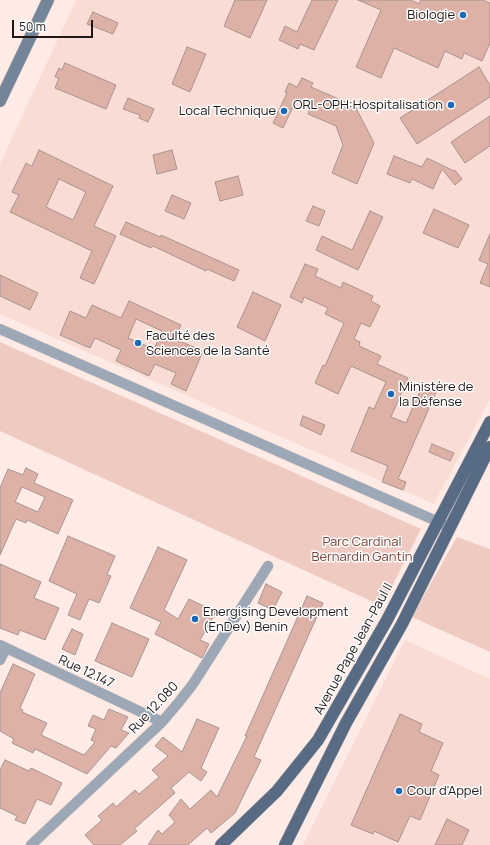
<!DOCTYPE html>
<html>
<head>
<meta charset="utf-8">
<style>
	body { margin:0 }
	#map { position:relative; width:490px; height:845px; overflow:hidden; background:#ffebe6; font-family:Manrope,sans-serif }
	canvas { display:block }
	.scale { position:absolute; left:12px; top:20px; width:81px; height:18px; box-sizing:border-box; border:2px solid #1f1817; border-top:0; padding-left:5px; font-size:12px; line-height:14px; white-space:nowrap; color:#1f1817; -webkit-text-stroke:3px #fdfdfd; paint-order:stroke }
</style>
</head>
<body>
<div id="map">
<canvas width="490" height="845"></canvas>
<div class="scale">50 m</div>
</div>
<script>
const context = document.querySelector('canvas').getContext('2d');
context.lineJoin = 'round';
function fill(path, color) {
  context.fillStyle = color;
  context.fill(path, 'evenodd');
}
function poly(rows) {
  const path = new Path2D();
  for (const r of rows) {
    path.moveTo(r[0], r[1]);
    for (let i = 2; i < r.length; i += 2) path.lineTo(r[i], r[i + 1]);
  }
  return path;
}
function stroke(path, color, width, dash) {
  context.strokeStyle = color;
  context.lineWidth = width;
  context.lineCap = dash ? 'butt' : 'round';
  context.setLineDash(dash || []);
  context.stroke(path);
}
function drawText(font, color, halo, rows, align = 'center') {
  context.font = font + ' Manrope,sans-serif';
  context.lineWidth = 3;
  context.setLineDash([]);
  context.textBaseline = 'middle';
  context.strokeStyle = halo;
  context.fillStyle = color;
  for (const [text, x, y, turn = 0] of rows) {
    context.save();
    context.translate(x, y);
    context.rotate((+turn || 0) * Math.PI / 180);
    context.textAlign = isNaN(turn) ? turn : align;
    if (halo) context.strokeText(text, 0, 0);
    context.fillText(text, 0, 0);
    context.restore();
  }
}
const built = poly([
	[76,0,490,0,490,399,434,504,0,314,0,164],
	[405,640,490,679,490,845,303,845]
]);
const green = poly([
	[0,342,421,529,382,606,0,431],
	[457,537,490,549,490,652,412,617]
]);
const building = poly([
	[235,0,267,0,250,38,224,26,235,0],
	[312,0,338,0,314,50,300,44,298,49,279,40,285,26,297,32,312,0],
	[358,0,411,0,419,4,421,0,483,0,490,3,490,43,482,61,464,53,462,59,445,51,438,68,394,48,381,78,356,67,381,10,358,0],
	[93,12,118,23,113,34,87,24,93,12],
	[187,47,206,54,190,92,172,84,187,47],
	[65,63,116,85,106,109,55,88,59,78,55,77,59,68,62,70,65,63],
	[479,67,490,85,490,97,417,144,400,118,479,67],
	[302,78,313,83,311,87,355,106,374,143,357,184,332,173,343,145,336,126,308,114,311,105,297,98,283,128,273,123,287,93,285,92,289,83,297,87,302,78],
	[128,98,154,109,148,122,139,118,140,115,123,109,128,98],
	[490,116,490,146,465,163,451,142,490,116],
	[39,150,113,186,94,226,116,236,94,284,80,278,92,251,10,212,19,195,12,192,26,163,32,166,39,150],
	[59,179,86,192,73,220,46,207,59,179],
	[172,150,177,169,157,174,153,155,172,150],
	[394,156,422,167,427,158,454,171,455,170,462,179,455,185,442,169,433,189,412,179,410,183,387,174,394,156],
	[238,176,243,195,220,201,215,182,238,176],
	[172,195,191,203,184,219,165,211,172,195],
	[313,206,325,211,319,226,306,221,313,206],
	[434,209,469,225,458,248,423,233,434,209],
	[370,211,383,217,358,270,316,250,322,236,352,250,370,211],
	[126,222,160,237,161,235,239,270,234,281,207,269,206,271,153,246,151,248,120,234,126,222],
	[490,234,490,287,480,283,488,264,479,260,490,234],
	[305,264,318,269,315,276,341,288,343,282,373,296,371,301,380,306,370,327,361,323,354,339,360,342,359,346,381,356,377,364,408,378,391,417,406,423,423,384,437,390,398,479,406,482,403,490,382,482,388,466,351,451,369,407,374,409,386,382,351,366,338,394,315,383,323,365,325,366,344,323,325,314,328,308,304,297,302,303,290,297,305,264],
	[0,275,38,293,30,310,0,296,0,275],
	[253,292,281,305,265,341,237,327,253,292],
	[129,301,181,325,175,339,203,351,186,391,171,384,176,373,155,364,149,376,116,361,121,350,95,338,90,348,60,335,70,311,86,318,92,305,121,318,129,301],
	[136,319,162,331,154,349,128,338,136,319],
	[303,416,325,425,321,435,300,425,303,416],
	[432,444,454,453,450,461,429,452,432,444],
	[26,468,38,474,34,483,73,500,58,534,27,520,26,523,16,519,0,555,0,488,8,469,23,475,26,468],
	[22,487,45,497,38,512,15,502,22,487],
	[68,536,115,556,107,575,111,576,99,603,89,599,80,620,68,615,77,594,49,581,68,536],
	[158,547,187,560,164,610,178,619,189,599,216,612,200,640,209,644,202,658,155,634,161,622,130,608,158,547],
	[0,564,41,582,34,598,59,608,45,640,20,630,18,635,0,628,0,564],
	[266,584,282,592,273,610,258,603,266,584],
	[307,596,323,603,254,757,261,760,235,813,211,833,207,828,188,845,148,845,158,830,162,834,175,822,169,815,181,799,190,809,211,790,217,797,247,736,245,736,307,596],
	[112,623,149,639,132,677,95,661,112,623],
	[72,629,83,634,75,655,62,649,72,629],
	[13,664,35,674,20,708,23,710,22,712,47,723,41,735,84,755,95,742,91,740,96,729,88,726,93,715,104,720,109,709,128,717,121,730,129,733,116,748,111,746,87,774,35,749,33,753,12,743,14,739,0,731,0,693,13,664],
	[400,714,422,724,419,732,443,743,431,771,439,775,420,820,410,816,398,842,374,831,373,834,351,825,400,714],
	[197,719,219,728,201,768,207,772,201,781,189,772,171,788,175,793,134,829,137,831,120,845,94,845,85,835,102,820,98,816,113,803,116,807,135,790,139,794,159,777,152,770,168,756,155,746,163,737,182,752,197,719],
	[5,760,29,771,31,768,62,783,51,805,37,799,25,824,15,820,17,816,0,808,0,770,5,760],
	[447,819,469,830,462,845,435,845,447,819]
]);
const street = poly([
	[0,329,450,527],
	[0,645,162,722],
	[0,660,6,648],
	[31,845,162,722,179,702,193,684,268,566]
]);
const secondary = poly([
	[0,101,48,0]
]);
const primary = poly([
	[221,845,277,791,318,740,387,620,490,422],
	[285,845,346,723,402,624,490,447]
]);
const markers = [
	[463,15,4,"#186bba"],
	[451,105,4,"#186bba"],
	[284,111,4,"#186bba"],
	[138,343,4,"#186bba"],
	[391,394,4,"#186bba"],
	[195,619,4,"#186bba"],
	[399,791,4,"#186bba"]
];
const poiNames = [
	["Biologie",455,15,"right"],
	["ORL-OPH:Hospitalisation",443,105,"right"],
	["Local Technique",276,111,"right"],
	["Faculté des",146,336],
	["Sciences de la Santé",146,351],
	["Ministère de",399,387],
	["la Défense",399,402],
	["Energising Development",203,612],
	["(EnDev) Benin",203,627],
	["Cour d'Appel",407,791]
];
const parkNames = [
	["Parc Cardinal",362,542],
	["Bernardin Gantin",362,557]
];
const streetNames = [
	["Avenue Pape Jean-Paul II",354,649,-61],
	["Rue 12.147",86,672,25],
	["Rue 12.080",154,708,-47]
];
fill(built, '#f9ddd5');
fill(green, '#efcac0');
fill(building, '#ddb1a6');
stroke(building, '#a79590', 1);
stroke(street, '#dbc9c5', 11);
stroke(secondary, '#dbc9c5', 13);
stroke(primary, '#dbc9c5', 13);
stroke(street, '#9ca8b6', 10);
stroke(secondary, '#748599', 12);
stroke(primary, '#576c84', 12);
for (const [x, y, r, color] of markers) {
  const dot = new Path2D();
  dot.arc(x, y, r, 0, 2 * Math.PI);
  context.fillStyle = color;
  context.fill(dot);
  stroke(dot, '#fdfdfd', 1.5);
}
drawText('13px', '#1f1817', '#fdfdfd', poiNames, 'left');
drawText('13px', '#7d4335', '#fdfdfd', parkNames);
drawText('13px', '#1f1817', '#fdfdfd', streetNames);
</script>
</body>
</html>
